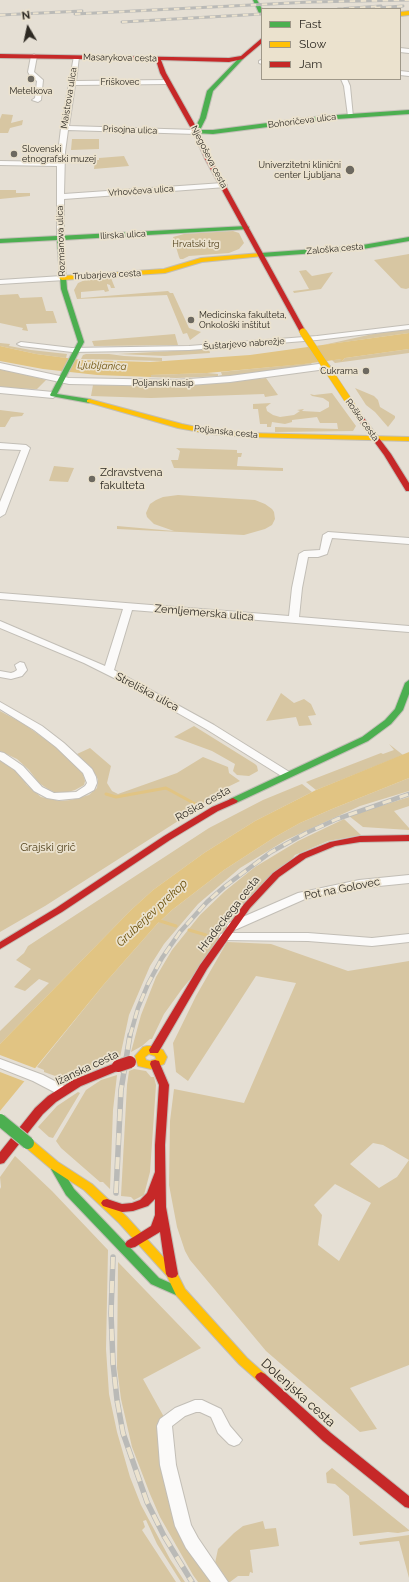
<!DOCTYPE html>
<html>
<head>
<meta charset="utf-8">
<style>
	body { margin:0 }
	#map { position:relative; width:409px; height:1582px; overflow:hidden; background:#e5dfd4; font-family:Raleway,sans-serif }
	canvas { display:block }
	.legend { position:absolute; left:261px; top:8px; width:140px; height:72px; box-sizing:border-box; background:#ebe2ce; border:1px solid #9f9889; margin:0; padding:5px 7px; list-style:none; font-size:12px; color:#2d2922 }
	.legend li { display:flex; align-items:center; gap:8px; height:20px }
	.legend b { width:20px; border:1px solid #9f9889 }
	.north { position:absolute; left:8px; top:8px; width:40px; height:40px; -webkit-text-stroke:3px #ebe2ce; paint-order:stroke; rotate:351deg; font-size:11px; font-weight:700; line-height:16px; text-align:center; color:#2d2922 }
	.north::after { content:''; display:block; margin:auto; width:14px; height:18px; background:#2d2922; clip-path:polygon(50% 0,100% 100%,50% 72%,0 100%) }
</style>
</head>
<body>
<div id="map">
<canvas width="409" height="1582"></canvas>
<ul class="legend">
<li><b style="height:5px;background:#4caf50"></b>Fast</li>
<li><b style="height:5px;background:#ffc107"></b>Slow</li>
<li><b style="height:5px;background:#c62828"></b>Jam</li>
</ul>
<div class="north">N</div>
</div>
<script>
const context = document.querySelector('canvas').getContext('2d');
context.lineJoin = 'round';
function fill(path, color) {
  context.fillStyle = color;
  context.fill(path, 'evenodd');
}
function poly(rows) {
  const path = new Path2D();
  for (const r of rows) {
    path.moveTo(r[0], r[1]);
    for (let i = 2; i < r.length; i += 2) path.lineTo(r[i], r[i + 1]);
  }
  return path;
}
function stroke(path, color, width, dash) {
  context.strokeStyle = color;
  context.lineWidth = width;
  context.lineCap = dash ? 'butt' : 'round';
  context.setLineDash(dash || []);
  context.stroke(path);
}
function drawText(font, color, halo, rows, align = 'center') {
  context.font = font + ' Raleway,sans-serif';
  context.lineWidth = 3.5;
  context.setLineDash([]);
  context.textBaseline = 'middle';
  context.strokeStyle = halo;
  context.fillStyle = color;
  for (const [text, x, y, turn = 0] of rows) {
    context.save();
    context.translate(x, y);
    context.rotate((+turn || 0) * Math.PI / 180);
    context.textAlign = isNaN(turn) ? turn : align;
    if (halo) context.strokeText(text, 0, 0);
    context.fillText(text, 0, 0);
    context.restore();
  }
}
const green = poly([
	[2,114,13,115,11,123,23,120,22,125,10,128,8,133,0,133,0,119],
	[72,139,99,139,99,149,71,150],
	[124,156,129,166,94,169,95,160,99,160,99,158],
	[0,190,16,190,16,193,30,193,30,196,0,199],
	[233,231,239,233,244,243,239,249,229,253,189,256,183,259,180,259,179,257,173,237,184,234],
	[409,254,409,288,406,289,401,288,374,260],
	[306,270,312,276,333,272,321,289,294,293,293,291,309,289,299,271],
	[111,278,115,288,111,288,110,285,107,284,107,285,109,291,105,292,104,290,81,292,81,298,168,291,170,293,173,293,189,328,201,332,190,340,187,333,183,334,167,295,77,299,74,290,78,283,85,280],
	[18,294,20,298,42,297,46,311,53,311,57,323,26,324,28,331,22,330,23,328,0,323,0,295],
	[409,329,409,333,323,345,373,334],
	[175,334,178,345,94,346,92,341],
	[0,343,10,344,9,346,31,350,67,354,66,358,36,354,0,346],
	[209,349,210,353,165,356,118,354],
	[409,349,409,353,335,363,332,360,342,359,342,361,345,358],
	[86,354,109,354,124,356,162,358,162,361,81,359,83,355],
	[311,363,314,366,225,377,224,376,176,378,151,377,151,375,207,373,218,374,218,376,222,375,221,372],
	[0,369,43,379,46,380,37,389,0,388],
	[266,378,278,395,265,397,264,394,151,398,91,396,93,385,185,386],
	[355,388,374,396,378,400,380,407,395,416,395,418,388,427,375,412,366,405],
	[332,393,356,426,353,431,275,432,275,427,338,429,337,423,320,423,317,417,292,420,292,422,285,424,272,422,271,427,267,427,267,424,260,424,258,409,253,409,253,404,271,403,266,407,267,411,273,415,280,417,294,415,300,411,297,410,304,409,302,411,320,412,329,407,329,402,323,398,312,396,310,394,314,395],
	[0,410,24,413,22,416,11,417,5,427,0,427],
	[176,448,237,450,237,453,242,453,241,457,238,457,237,466,283,468,283,471,174,468,171,460,178,460,180,451],
	[54,466,74,468,68,482,49,481],
	[178,495,255,500,265,504,272,509,274,512,275,519,272,525,265,529,244,535,117,529,117,526,174,531,154,524,147,517,146,513,150,504,156,500,163,497],
	[281,693,294,703,304,699,311,704,316,715,308,716,312,725,299,726,296,717,266,721],
	[0,711,24,724,60,750,83,774,85,781,84,785,75,790,68,792,54,792,48,789,39,783,29,770,17,759,0,751],
	[194,726,255,764,257,766,258,771,249,776,237,775,233,771,235,764,212,751,174,737],
	[389,744,403,755,316,790,306,782,381,753,383,754,394,750],
	[90,748,111,766,107,783,112,791,118,794,177,773,203,757,228,767,229,773,240,781,209,796,210,797,205,800,206,802,198,806,200,807,45,906,0,932,0,760,14,768,27,785,41,797,60,801,71,800,89,795,97,788,98,780,96,775,77,754],
	[409,778,409,791,360,806,286,840,240,868,198,904,164,944,150,966,129,1015,120,1057,73,1078,58,1077,44,1072,44,1070,37,1067,105,983,157,924,172,910,224,870,275,837,300,823,332,809],
	[302,784,312,792,255,821,204,853,153,890,131,910,0,1044,0,1031,49,983,39,979,25,991,14,987,31,969,16,960,24,953,28,946,209,828,263,800],
	[409,797,409,806,394,811,409,828,409,830,363,827,349,816],
	[344,819,361,835,328,841,295,855,182,989,164,1014,152,1039,150,1039,142,1046,131,1052,141,1015,156,977,172,950,200,915,225,891,255,867,298,841],
	[227,942,271,944,348,971,409,961,409,1365,350,1388,377,1429,360,1432,266,1351,190,1260,185,1251,177,1227,169,1185,170,1121,174,1089,244,1103,296,983,256,976,188,1081,176,1072,173,1043,196,996],
	[373,1143,383,1145,409,1160,397,1177,379,1188,350,1164],
	[335,1184,371,1203,339,1261,318,1245,322,1215,314,1205],
	[134,1069,146,1071,151,1077,154,1077,156,1085,150,1172,144,1195,134,1200,131,1197,121,1196,127,1085,129,1071],
	[117,1075,113,1110,110,1189,103,1182,100,1182,61,1148,56,1141,86,1090,101,1080],
	[78,1092,80,1093,53,1138,49,1137,38,1127,57,1106],
	[15,1156,52,1191,108,1250,106,1349,109,1394,117,1432,130,1477,141,1505,170,1559,185,1582,181,1582,157,1544,146,1520,143,1521,145,1527,142,1530,176,1582,0,1582,0,1189,1,1187,0,1177],
	[118,1262,201,1348,143,1379,164,1417,161,1446,212,1582,198,1582,193,1575,160,1517,150,1494,132,1447,121,1399,117,1368],
	[332,1468,409,1530,409,1531,398,1533,388,1532,353,1536,349,1496,335,1484,327,1483,326,1473],
	[263,1521,265,1529,276,1528,279,1546,250,1550,253,1573,250,1572,249,1576,238,1576,230,1582,225,1582,215,1563,218,1549,234,1533,243,1526],
	[409,1535,409,1578,399,1541,360,1545,359,1542]
]);
const water = poly([
	[409,333,409,349,345,358,342,361,340,360,342,359,304,364,207,373,151,375,151,377,97,375,43,369,0,361,0,346,36,354,82,360,150,362,250,355],
	[409,752,409,778,332,809,300,823,275,837,224,870,172,910,157,924,105,983,0,1111,0,1044,131,910,153,890,204,853,255,821,316,790]
]);
const pier = poly([
	[0,1055,37,1069,39,1068,26,1084,26,1082,0,1072]
]);
const stream = poly([
	[106,794,116,797,166,788,199,806],
	[157,920,176,926],
	[189,930,206,935]
]);
const street = poly([
	[400,48,409,49,409,53,400,52,400,48],
	[34,54,37,56,34,72,43,80,41,100,38,102,32,100,35,98,37,81,31,77,28,72,31,56,34,54],
	[74,56,79,57,76,81,168,80,171,82,168,84,75,85,69,126,196,130,199,132,196,134,68,130,65,152,64,194,223,183,227,185,226,187,64,199,64,238,63,240,57,240,57,166,0,165,0,161,57,162,61,128,74,56],
	[261,60,262,64,259,63,259,61,261,60],
	[400,71,409,72,409,76,400,75,400,71],
	[341,79,347,79,350,86,353,117,348,116,344,86,341,79],
	[62,276,66,278,65,280,0,284,0,280,62,276],
	[409,325,409,329,317,340,189,350,72,352,21,346,17,344,21,342,72,348,189,346,317,336,409,325],
	[0,363,69,378,176,380,230,376,326,363,330,366,326,369,230,382,176,386,69,384,0,369,0,363],
	[0,387,53,392,57,395,53,398,0,393,0,387],
	[0,443,26,445,30,448,5,514,0,517,0,502,21,450,0,449,0,443],
	[328,532,409,538,409,544,332,538,327,554,318,557,308,557,302,588,299,617,409,626,409,632,132,610,114,670,214,725,291,773,292,775,291,777,283,777,206,729,130,686,84,663,0,628,0,621,105,666,123,609,0,599,0,593,289,616,292,588,299,554,304,551,320,550,323,535,328,532],
	[20,662,24,663,27,670,22,676,11,679,0,677,0,671,11,673,14,672,17,670,15,665,20,662],
	[0,702,42,726,64,743,92,769,96,777,97,783,94,790,79,798,59,800,47,798,34,791,15,770,0,760,0,752,4,753,23,766,42,787,54,793,76,792,85,786,87,783,83,773,56,747,34,730,0,709,0,702],
	[409,875,409,883,359,888,305,899,237,929,233,930,229,929,227,926,229,923,298,893,359,880,409,875],
	[225,933,308,933,372,938,409,934,409,942,372,946,308,941,221,940,219,937,221,934,225,933],
	[0,1059,43,1075,68,1088,69,1091,68,1094,63,1096,58,1094,33,1081,0,1068,0,1059],
	[195,1400,202,1400,221,1409,230,1426,242,1440,239,1444,234,1446,229,1444,218,1433,211,1417,200,1412,196,1412,185,1416,172,1426,176,1465,191,1525,198,1538,228,1582,211,1582,186,1548,175,1526,160,1465,157,1426,160,1419,175,1408,195,1400]
]);
const fast = poly([
	[253,0,257,0,262,9,262,15,259,13,253,0],
	[240,57,243,59,242,60,213,91,206,118,200,130,213,130,322,116,409,110,409,114,322,120,213,134,194,133,193,132,200,118,207,91,240,57],
	[247,226,249,227,249,229,63,240,67,289,84,342,57,394,89,399,93,401,89,403,51,396,50,395,78,342,61,289,57,240,0,243,0,239,247,226],
	[409,237,409,241,357,250,261,257,258,255,261,253,357,246,409,237],
	[409,680,409,694,403,710,391,724,368,741,236,803,230,803,228,801,230,799,362,737,385,720,395,709,405,683,409,680],
	[56,1165,60,1166,74,1189,159,1278,184,1289,186,1292,184,1295,180,1296,176,1295,151,1284,66,1195,51,1169,52,1166,56,1165]
]);
const slow = poly([
	[409,11,409,15,400,16,400,12,409,11],
	[261,253,264,255,263,256,202,262,165,273,62,280,59,278,62,276,164,269,201,258,261,253],
	[89,399,182,424,211,430,248,433,409,437,409,441,248,437,211,434,178,428,87,402,87,400,89,399],
	[147,1046,154,1046,163,1050,167,1057,164,1064,151,1069,138,1066,135,1056,143,1047,147,1046],
	[149,1054,155,1056,156,1059,150,1061,146,1060,145,1057,149,1054],
	[28,1139,32,1140,58,1162,92,1184,127,1217,176,1271,185,1289,247,1358,265,1374,267,1377,265,1380,261,1382,257,1380,239,1364,176,1295,167,1276,119,1223,84,1190,50,1168,24,1146,23,1143,24,1140,28,1139]
]);
const jam = poly([
	[262,38,262,43,243,59,229,62,161,60,166,73,199,132,211,159,306,332,303,334,300,332,205,159,193,132,160,73,156,60,0,58,0,54,229,58,241,56,262,38],
	[352,404,354,405,391,454,409,483,409,491,406,491,384,455,348,406,352,404],
	[233,798,238,801,236,803,218,811,170,840,62,912,0,949,0,942,56,908,164,836,212,807,233,798],
	[409,835,409,841,360,842,335,846,306,858,279,877,250,908,207,969,158,1053,150,1053,149,1050,200,965,244,904,273,873,300,854,330,842,360,836,409,835],
	[155,1060,159,1061,160,1064,169,1085,165,1145,166,1207,178,1274,176,1277,172,1278,168,1277,166,1274,160,1232,135,1247,131,1248,127,1247,125,1244,127,1241,151,1226,155,1215,155,1199,148,1206,133,1211,122,1212,103,1206,101,1203,103,1200,107,1199,122,1204,132,1203,140,1200,147,1193,155,1172,155,1145,159,1085,150,1064,151,1061,155,1060],
	[118,1062,122,1063,123,1066,122,1069,81,1086,56,1102,43,1114,4,1163,0,1164,0,1152,35,1108,48,1096,73,1080,118,1062],
	[261,1372,265,1374,331,1433,409,1496,409,1508,405,1507,323,1441,257,1380,255,1377,257,1374,261,1372]
]);
const railFar2 = poly([
	[375,8,403,6],
	[338,9,381,6],
	[75,14,310,2,409,0],
	[0,15,82,11],
	[122,22,262,14]
]);
const railFar1 = poly([
	[130,1036,138,1008,148,984,162,958,180,932,207,902,224,887,271,852,306,833,337,819,409,794]
]);
const rail = poly([
	[116,1193,121,1090,130,1035],
	[113,1257,111,1313,113,1363,117,1400,123,1433,147,1502,164,1536,192,1582]
]);
const fastBridge = poly([
	[0,1120,28,1143]
]);
const slowBridge = poly([
	[303,332,352,406]
]);
const jamBridge = poly([
	[118,1066,130,1062]
]);
const markers = [
	[31,79,4,"#6d6960"],
	[14,154,4,"#6d6960"],
	[350,170,5,"#6d6960"],
	[191,320,4,"#6d6960"],
	[366,371,4,"#6d6960"],
	[92,479,4,"#6d6960"]
];
const farStreetnames = [
	["Masarykova cesta",120,58,1],
	["Friškovec",120,82],
	["Maistrova ulica",69,98,-81],
	["Bohoričeva ulica",302,121,-7],
	["Prisojna ulica",130,130,2],
	["Njegoševa cesta",209,157,63],
	["Vrhovčeva ulica",141,191,-4],
	["Ilirska ulica",123,235,-3],
	["Rozmanova ulica",61,241,-92],
	["Zaloška cesta",335,249,-5],
	["Trubarjeva cesta",107,275,-3],
	["Šuštarjevo nabrežje",244,344,-4],
	["Poljanski nasip",163,383],
	["Roška cesta",362,420,54],
	["Poljanska cesta",226,432,6]
];
const farPoinames = [
	["Metelkova",31,91,"center"],
	["Slovenski",22,149],
	["etnografski muzej",22,159],
	["Univerzitetni klinični",341,165,"right"],
	["center Ljubljana",341,175,"right"],
	["Medicinska fakulteta,",199,315],
	["Onkološki inštitut",199,325],
	["Cukrarna",358,371,"right"]
];
const farParknames = [
	["Hrvatski trg",196,244]
];
const farWaternames = [
	["Ljubljanica",102,366,2]
];
const poiNames = [
	["Zdravstvena",100,473],
	["fakulteta",100,486]
];
const streetNames = [
	["Zemljemerska ulica",204,613,5],
	["Streliška ulica",147,692,28],
	["Roška cesta",203,804,-29],
	["Pot na Golovec",342,889,-11],
	["Hradeckega cesta",229,914,-52],
	["Ižanska cesta",87,1068,-25]
];
const parkNames = [
	["Grajski grič",48,848]
];
const waterNames = [
	["Gruberjev prekop",152,913,-43]
];
const nearStreetnames = [
	["Dolenjska cesta",298,1393,42]
];
fill(green, '#d7c6a2');
fill(water, '#e1c483');
fill(pier, '#e5dfd4');
stroke(stream, '#e1c483', 3);
stroke(street, '#c2beb6', 2);
stroke(fast, '#c2beb6', 2);
stroke(slow, '#c2beb6', 2);
stroke(jam, '#c2beb6', 2);
fill(street, '#fbfaf9');
fill(fast, '#4caf50');
fill(slow, '#ffc107');
fill(jam, '#c62828');
stroke(railFar2, '#babab7', 3);
stroke(railFar1, '#babab7', 4.5);
stroke(rail, '#babab7', 5.5);
stroke(railFar2, '#ebe2ce', 2, [5.5]);
stroke(railFar1, '#ebe2ce', 3, [9]);
stroke(rail, '#ebe2ce', 4, [12]);
stroke(fastBridge, '#c2beb6', 14, []);
stroke(slowBridge, '#c2beb6', 8, []);
stroke(jamBridge, '#c2beb6', 14, []);
stroke(fastBridge, '#4caf50', 12);
stroke(slowBridge, '#ffc107', 7);
stroke(jamBridge, '#c62828', 12);
for (const [x, y, r, color] of markers) {
  const dot = new Path2D();
  dot.arc(x, y, r, 0, 2 * Math.PI);
  context.fillStyle = color;
  context.fill(dot);
  stroke(dot, '#ebe2ce', 1.5);
}
drawText('9px', '#2d2922', '#ebe2ce', farStreetnames);
drawText('9px', '#2d2922', '#ebe2ce', farPoinames, 'left');
drawText('9px', '#51401b', '#ebe2ce', farParknames);
drawText('italic 10px', '#6c510b', '#ebe2ce', farWaternames);
drawText('11px', '#2d2922', '#ebe2ce', poiNames, 'left');
drawText('11px', '#2d2922', '#ebe2ce', streetNames);
drawText('11px', '#51401b', '#ebe2ce', parkNames);
drawText('italic 12px', '#6c510b', '#ebe2ce', waterNames);
drawText('13px', '#2d2922', '#ebe2ce', nearStreetnames);
</script>
</body>
</html>
